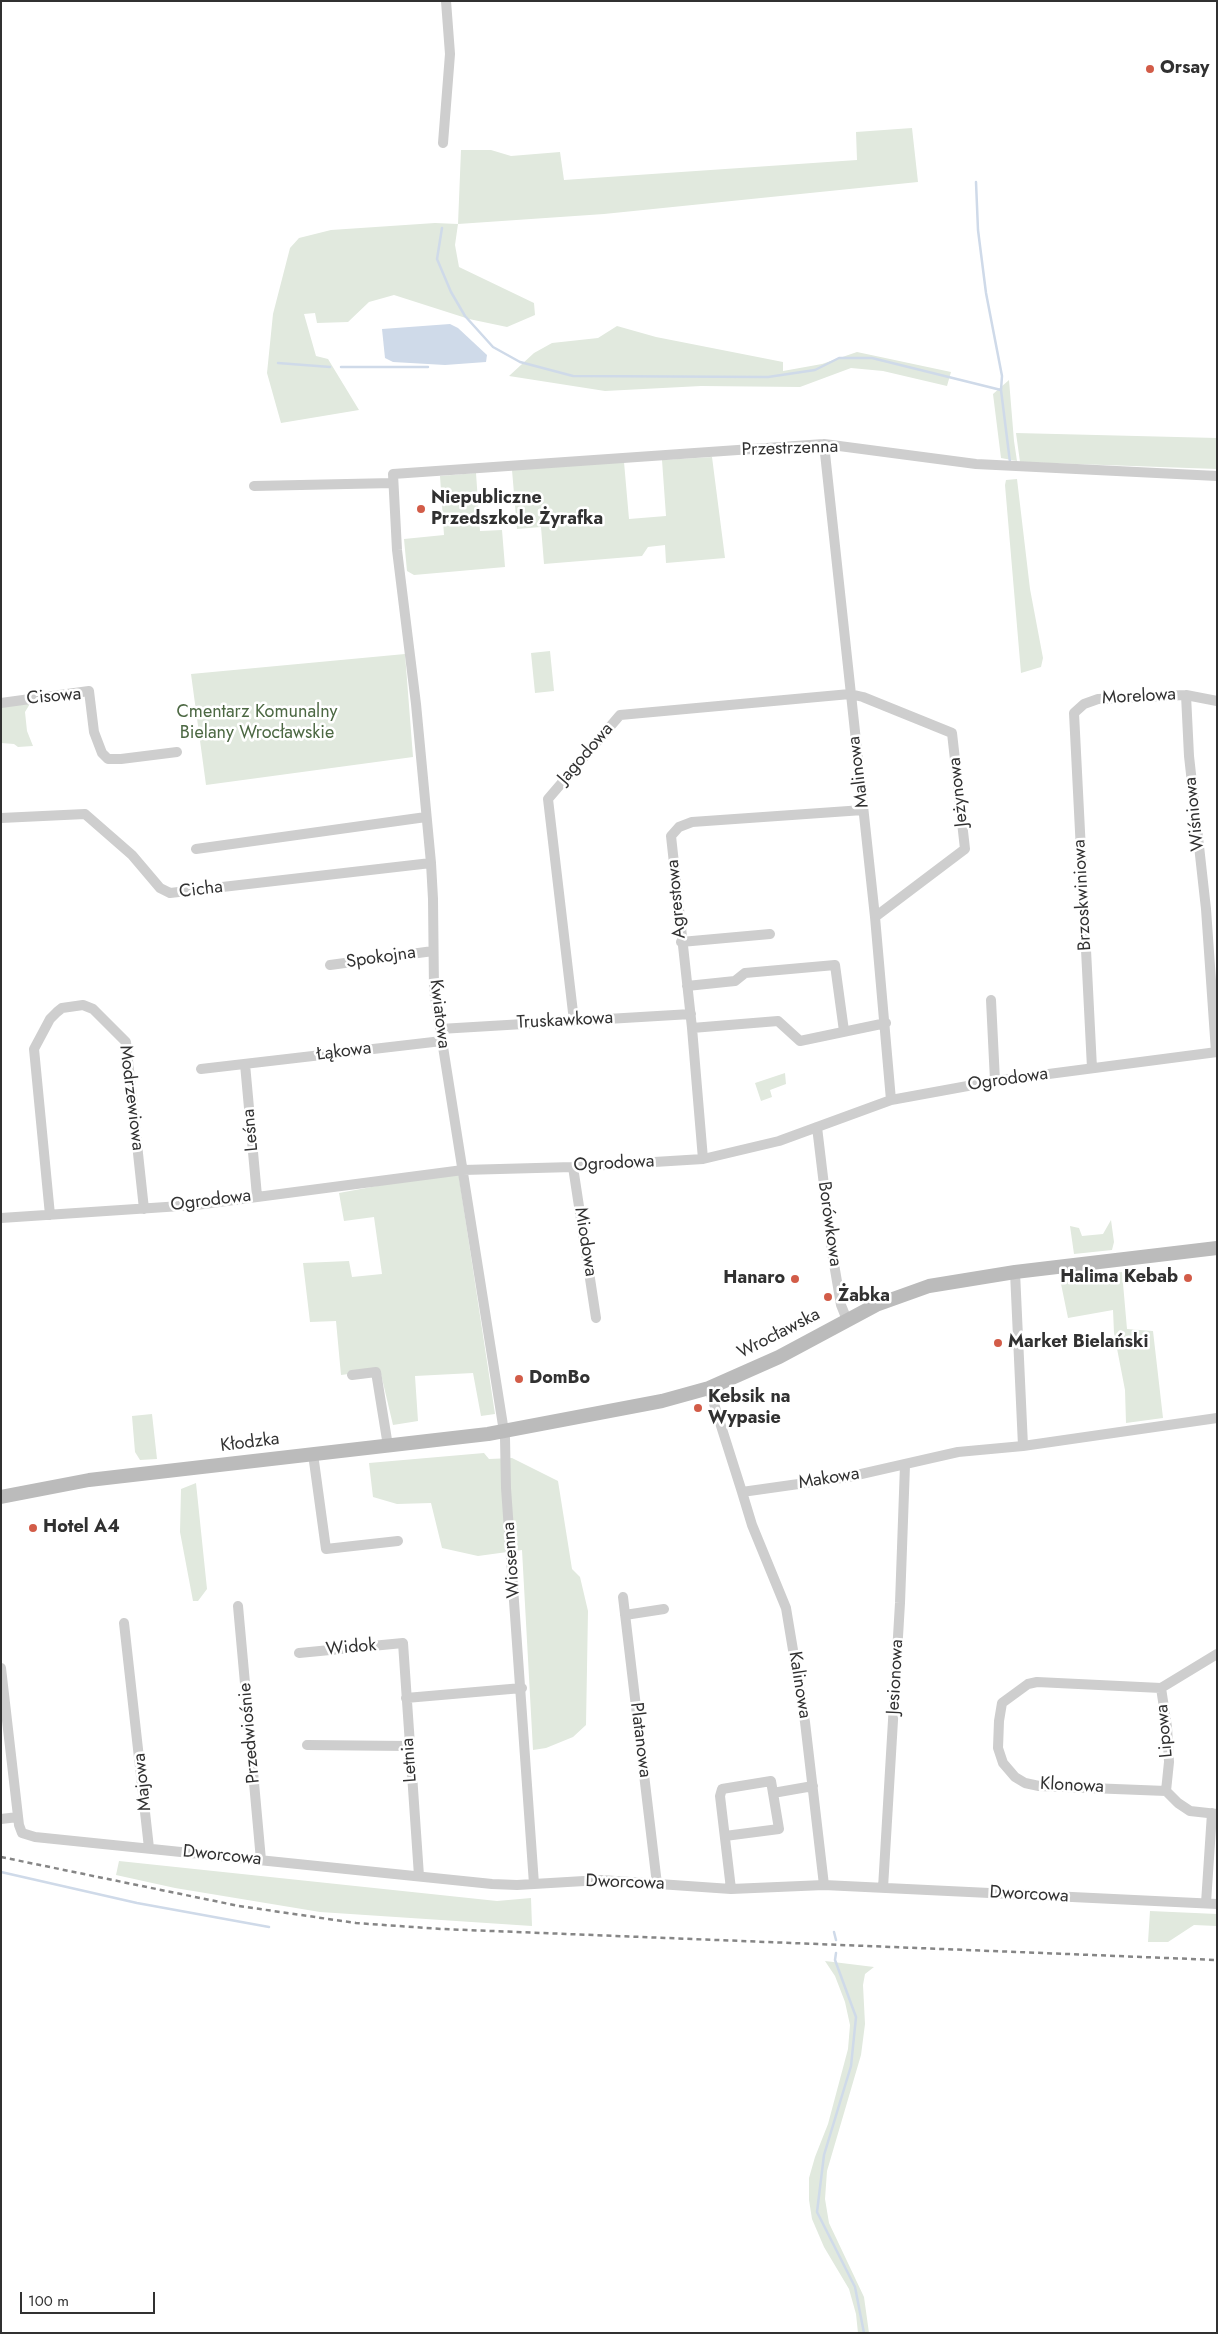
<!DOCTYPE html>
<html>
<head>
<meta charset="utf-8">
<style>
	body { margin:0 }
	#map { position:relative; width:1218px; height:2334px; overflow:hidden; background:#fff; font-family:Jost,sans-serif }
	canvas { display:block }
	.frame { position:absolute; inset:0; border:2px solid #313131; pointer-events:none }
	.scale { position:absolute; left:20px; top:2292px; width:135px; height:22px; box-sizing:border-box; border:2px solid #313131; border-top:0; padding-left:6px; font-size:15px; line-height:18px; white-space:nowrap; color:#313131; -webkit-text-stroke:4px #fff; paint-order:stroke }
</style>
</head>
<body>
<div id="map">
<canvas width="1218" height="2334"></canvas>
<div class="frame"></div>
<div class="scale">100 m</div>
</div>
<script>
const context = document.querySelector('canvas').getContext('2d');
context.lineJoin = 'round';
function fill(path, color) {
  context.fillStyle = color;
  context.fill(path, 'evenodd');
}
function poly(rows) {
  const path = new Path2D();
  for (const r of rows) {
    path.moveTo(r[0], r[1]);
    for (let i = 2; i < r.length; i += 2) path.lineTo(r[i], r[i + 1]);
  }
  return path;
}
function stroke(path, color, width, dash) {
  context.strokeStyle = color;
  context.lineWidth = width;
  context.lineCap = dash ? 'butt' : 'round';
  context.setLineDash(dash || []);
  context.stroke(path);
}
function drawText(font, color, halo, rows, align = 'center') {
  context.font = font + ' Jost,sans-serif';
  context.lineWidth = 5;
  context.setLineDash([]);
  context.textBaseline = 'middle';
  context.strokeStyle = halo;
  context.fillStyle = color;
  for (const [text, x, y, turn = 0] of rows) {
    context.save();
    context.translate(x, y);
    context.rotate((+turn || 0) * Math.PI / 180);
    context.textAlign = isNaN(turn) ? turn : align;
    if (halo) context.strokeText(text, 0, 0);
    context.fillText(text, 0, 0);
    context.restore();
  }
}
const green = poly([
	[912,128,918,182,604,214,458,224,455,245,459,267,534,303,535,315,507,327,469,319,394,295,369,302,348,322,317,323,315,313,304,314,316,356,328,359,359,410,281,423,267,373,273,314,290,248,299,238,331,230,435,223,458,224,461,150,491,150,511,156,560,152,564,180,857,160,856,132],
	[617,326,656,337,783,362,783,371,822,364,857,352,951,372,947,386,883,371,851,368,800,387,701,386,605,391,509,376,534,353,552,343,598,338],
	[1009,380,1014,441,1017,461,1001,458,993,394],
	[1016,433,1217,438,1217,469,1020,462],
	[712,457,725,558,666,563,665,545,648,547,642,556,544,564,541,527,517,529,512,470,624,462,629,519,666,516,662,460],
	[476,473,480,531,502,530,505,567,414,575,407,571,404,539,444,535,440,476],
	[1017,479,1030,589,1043,658,1041,667,1021,673,1005,485,1006,480],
	[550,651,554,691,535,693,531,653],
	[405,654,413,757,206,785,191,674],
	[31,702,25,712,27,731,33,746,18,747,14,744,1,743,1,706],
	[785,1073,786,1084,770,1090,772,1097,761,1101,755,1083],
	[458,1171,495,1414,481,1416,473,1373,415,1376,418,1421,393,1425,380,1370,341,1375,336,1321,310,1322,303,1263,349,1261,352,1277,382,1274,374,1217,344,1221,339,1193],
	[1111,1220,1114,1242,1112,1250,1074,1254,1070,1226,1079,1228,1082,1236,1103,1234],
	[1122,1272,1127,1329,1153,1331,1163,1418,1126,1423,1125,1390,1114,1333,1113,1310,1068,1318,1060,1279],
	[152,1414,157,1459,140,1460,135,1452,132,1416],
	[484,1453,489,1459,512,1458,558,1481,572,1569,580,1577,588,1611,586,1725,573,1737,546,1748,533,1750,522,1550,478,1556,442,1548,431,1503,397,1504,373,1497,369,1463],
	[196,1483,207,1589,198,1601,193,1601,180,1532,181,1489],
	[119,1861,497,1901,531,1898,532,1926,320,1912,175,1888,116,1875],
	[1150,1911,1217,1914,1217,1926,1194,1925,1168,1942,1148,1942],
	[825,1961,874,1967,865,1974,863,1985,865,2024,861,2055,827,2171,825,2199,829,2223,864,2297,869,2333,858,2333,856,2314,849,2289,824,2247,812,2219,809,2200,809,2178,815,2157,828,2124,848,2049,850,2025,845,2002,835,1976]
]);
const water = poly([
	[450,324,458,328,487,355,486,362,445,365,393,362,385,358,382,329]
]);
const stream = poly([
	[976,182,978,230,986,293,1002,376,1001,390],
	[442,228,437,259,451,292,465,316,493,347,520,362,573,376,768,377,815,370,839,358,872,358,1001,390,1010,462],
	[278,363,330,367],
	[341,367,428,367],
	[1,1872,137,1903,269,1927],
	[834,1932,836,1940],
	[836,1953,835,1960,856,2017,851,2066,824,2155,817,2212,855,2287,864,2333]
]);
const street = poly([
	[443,143,450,54,446,1],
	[824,444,875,917,891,1100],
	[254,486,393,483],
	[1186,695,1189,756,1206,909,1216,1052],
	[1,703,89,691,94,732,102,753,108,759,121,759,177,752],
	[1,818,85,814,132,855,160,888,170,893,431,863],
	[196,849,426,817],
	[681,942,770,934],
	[330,965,433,951],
	[687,986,735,981,745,973,835,965,844,1031],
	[991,1000,995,1081],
	[574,1021,548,799,620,715,850,694,863,697,952,733,965,849,875,917],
	[692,1028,778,1021,800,1041,886,1023],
	[440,1029,691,1014],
	[245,1064,257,1196],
	[1092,1068,1074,713,1084,704,1098,699,1186,695,1217,701],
	[201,1069,442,1041],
	[817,1127,832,1252,841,1305,847,1320],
	[703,1159,692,1028,671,836,679,827,692,822,863,810],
	[573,1167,596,1318],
	[50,1215,34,1049,50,1019,57,1012,62,1008,83,1005,93,1009,126,1042,144,1209],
	[1,1218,196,1205,463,1170,573,1167,703,1159,779,1141,891,1100,995,1081,1217,1052],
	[1015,1272,1023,1446],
	[352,1375,376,1372,388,1446],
	[709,1388,742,1492,848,1477,958,1452,1023,1446,1217,1418],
	[313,1454,326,1549,398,1541],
	[742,1492,752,1525,786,1608,805,1722,824,1885],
	[623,1597,657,1884],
	[238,1606,261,1860],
	[625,1615,664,1609],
	[124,1623,149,1848],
	[299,1653,403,1643,419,1876],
	[1217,1654,1161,1688,1167,1727,1169,1762,1166,1791,1178,1803,1190,1811,1217,1814],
	[1,1668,19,1825,22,1833,35,1837,492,1884,517,1885,601,1880,731,1889,824,1885,1217,1904],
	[1161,1688,1037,1682,1028,1684,1002,1703,999,1721,998,1748,1003,1763,1015,1777,1025,1783,1039,1786,1166,1791],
	[406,1698,522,1688],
	[307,1745,408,1746],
	[1,1819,18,1817],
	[725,1836,779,1829,773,1793],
	[534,1884,506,1488,505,1438,434,990,433,899,431,863,416,704,397,550,393,474,824,444,976,464,1217,476],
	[883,1888,900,1603,905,1465],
	[731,1889,720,1796,722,1789,771,1781,773,1793,813,1786],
	[1206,1903,1212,1813]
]);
const secondary = poly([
	[1,1497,89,1480,488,1434,662,1401,709,1388,779,1357,876,1305,929,1286,1015,1272,1217,1248]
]);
const rail = poly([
	[1,1857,239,1906,356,1923,442,1929,1217,1960]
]);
const markers = [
	[1150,69,5,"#d25c48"],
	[421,509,5,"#d25c48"],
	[1188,1278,5,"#d25c48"],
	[795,1279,5,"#d25c48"],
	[828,1297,5,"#d25c48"],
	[998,1343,5,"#d25c48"],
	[519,1379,5,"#d25c48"],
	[698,1408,5,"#d25c48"],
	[33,1528,5,"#d25c48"]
];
const poiNames = [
	["Orsay",1160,69],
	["Niepubliczne",431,499],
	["Przedszkole Żyrafka",431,520],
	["Halima Kebab",1178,1278,"right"],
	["Hanaro",785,1279,"right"],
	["Żabka",838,1297],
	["Market Bielański",1008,1343],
	["DomBo",529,1379],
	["Kebsik na",708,1398],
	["Wypasie",708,1419],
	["Hotel A4",43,1528]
];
const streetNames = [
	["Przestrzenna",790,449,-2],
	["Cisowa",54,697,-5],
	["Morelowa",1139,697,-3],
	["Jagodowa",586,754,-49],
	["Malinowa",859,772,-97],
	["Jeżynowa",959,792,-96],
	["Wiśniowa",1195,814,-96],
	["Cicha",201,890,-7],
	["Brzoskwiniowa",1083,895,-93],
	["Agrestowa",677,899,-95],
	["Spokojna",381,958,-8],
	["Kwiatowa",439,1014,83],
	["Truskawkowa",565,1021,-3],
	["Łąkowa",344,1052,-7],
	["Ogrodowa",1008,1080,-8],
	["Modrzewiowa",131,1098,83],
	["Leśna",251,1130,-95],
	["Ogrodowa",614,1164,-3],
	["Ogrodowa",211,1201,-7],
	["Borówkowa",829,1224,82],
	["Miodowa",585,1242,81],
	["Wrocławska",779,1334,-27],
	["Kłodzka",250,1443,-7],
	["Makowa",829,1479,-9],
	["Wiosenna",512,1560,-94],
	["Widok",351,1648,-5],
	["Jesionowa",896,1677,-87],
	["Kalinowa",799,1685,81],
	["Lipowa",1165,1731,-95],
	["Przedwiośnie",250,1733,-95],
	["Platanowa",640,1740,83],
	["Letnia",410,1760,-94],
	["Majowa",143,1782,-96],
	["Klonowa",1072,1786,3],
	["Dworcowa",222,1856,6],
	["Dworcowa",625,1883,2],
	["Dworcowa",1029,1895,3]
];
const parkNames = [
	["Cmentarz Komunalny",257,713],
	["Bielany Wrocławskie",257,734]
];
fill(green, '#e1e9de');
fill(water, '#cfdae9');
stroke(stream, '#cfdae9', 2.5);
stroke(street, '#cecece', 10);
stroke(secondary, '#bbb', 14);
stroke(rail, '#868686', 2.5, [5, 4]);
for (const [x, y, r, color] of markers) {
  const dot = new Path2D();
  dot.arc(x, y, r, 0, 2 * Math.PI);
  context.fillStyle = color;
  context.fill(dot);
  stroke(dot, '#fff', 2);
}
drawText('bold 18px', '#313131', '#fff', poiNames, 'left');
drawText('18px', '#313131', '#fff', streetNames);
drawText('18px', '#4c6843', '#fff', parkNames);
</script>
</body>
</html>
